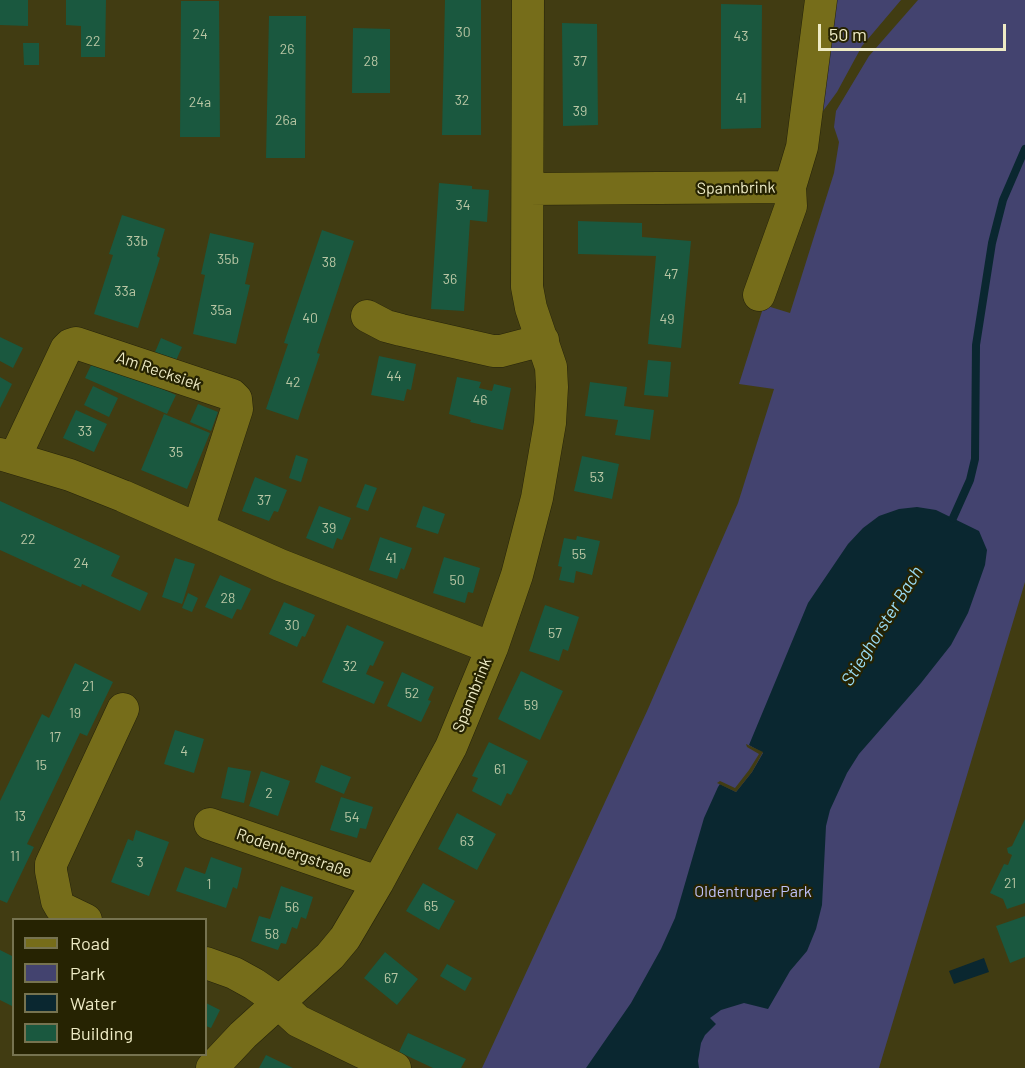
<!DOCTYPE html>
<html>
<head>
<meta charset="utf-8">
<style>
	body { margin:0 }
	#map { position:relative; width:1025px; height:1068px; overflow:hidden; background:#413c12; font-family:Barlow,sans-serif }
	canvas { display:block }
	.legend { position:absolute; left:12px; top:918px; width:195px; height:138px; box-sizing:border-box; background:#262302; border:2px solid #767350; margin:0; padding:8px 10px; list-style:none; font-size:18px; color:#eeebc5 }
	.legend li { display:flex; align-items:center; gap:12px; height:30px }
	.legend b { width:30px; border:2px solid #767350 }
	.scale { position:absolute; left:818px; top:24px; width:188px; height:27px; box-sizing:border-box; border:3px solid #eeebc5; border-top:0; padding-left:8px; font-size:18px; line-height:21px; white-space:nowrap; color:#eeebc5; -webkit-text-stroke:4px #262302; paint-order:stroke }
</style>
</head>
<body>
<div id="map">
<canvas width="1025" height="1068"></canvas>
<ul class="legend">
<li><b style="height:8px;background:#766d1a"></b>Road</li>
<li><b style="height:16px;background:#43436f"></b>Park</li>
<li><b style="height:16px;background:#0a2730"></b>Water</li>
<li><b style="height:16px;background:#1a583f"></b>Building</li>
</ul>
<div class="scale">50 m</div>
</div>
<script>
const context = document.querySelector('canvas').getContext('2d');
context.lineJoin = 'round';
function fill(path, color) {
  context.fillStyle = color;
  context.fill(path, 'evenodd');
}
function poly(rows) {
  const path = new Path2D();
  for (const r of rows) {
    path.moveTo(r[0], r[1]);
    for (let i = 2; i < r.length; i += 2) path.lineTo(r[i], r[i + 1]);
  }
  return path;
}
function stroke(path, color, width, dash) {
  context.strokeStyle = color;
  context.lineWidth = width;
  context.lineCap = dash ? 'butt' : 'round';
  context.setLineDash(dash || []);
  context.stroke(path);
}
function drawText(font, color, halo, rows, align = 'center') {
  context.font = font + ' Barlow,sans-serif';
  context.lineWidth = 4.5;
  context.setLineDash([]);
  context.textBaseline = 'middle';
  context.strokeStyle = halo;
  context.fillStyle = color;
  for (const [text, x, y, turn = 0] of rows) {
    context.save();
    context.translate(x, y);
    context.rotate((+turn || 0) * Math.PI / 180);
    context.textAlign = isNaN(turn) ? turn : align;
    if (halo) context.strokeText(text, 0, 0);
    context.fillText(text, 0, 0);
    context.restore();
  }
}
const green = poly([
	[825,0,901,0,862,46,837,92,812,126],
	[918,0,1025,0,1025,582,879,1068,482,1068,648,709,738,503,774,389,739,384,764,305,790,313,834,173,839,142,834,127,836,111,869,56]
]);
const water = poly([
	[917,507,936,510,979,531,987,550,985,565,968,613,951,645,921,683,859,754,847,773,830,810,826,826,822,905,816,929,807,951,790,971,768,1009,744,1003,721,1010,710,1018,716,1024,705,1035,701,1043,698,1061,699,1068,586,1068,631,1003,661,949,675,918,704,818,718,787,720,784,736,792,752,772,763,753,749,745,808,603,848,544,863,528,879,516,899,509],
	[984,958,989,972,954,984,949,971]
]);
const pier = poly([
	[746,744,763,752,752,772,736,792,717,783,720,781,735,788,749,770,759,754,747,747]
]);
const stream = poly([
	[953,518,970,480,975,459,976,345,992,243,1003,200,1025,149]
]);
const building = poly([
	[0,0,28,0,28,26,0,25],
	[66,0,106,0,105,57,81,57,81,26,66,25],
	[445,0,481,0,481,135,442,135],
	[181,1,219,1,220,137,180,137],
	[721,4,762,5,761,128,721,129],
	[269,16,306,16,305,158,266,158],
	[562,23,597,24,598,125,563,126],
	[353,28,390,29,390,93,352,93],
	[23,43,39,43,39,65,24,65],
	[439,183,472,186,472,189,489,190,487,222,470,220,464,311,431,309],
	[122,215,165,229,157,256,160,258,138,328,94,314,113,255,109,254],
	[578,221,642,223,642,237,691,241,681,348,648,344,656,256,578,254],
	[322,230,354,241,317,353,320,354,298,420,266,409,288,344,284,343],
	[210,233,254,243,245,284,250,285,236,344,193,334,205,275,201,274],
	[0,337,23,348,13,368,0,361],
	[161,338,182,347,174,365,153,357],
	[379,356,416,364,411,390,407,389,404,401,371,395],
	[94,359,176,395,167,414,85,378],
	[648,360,671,362,668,397,644,395],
	[0,377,12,384,0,408],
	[457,377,481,382,479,388,492,391,494,384,511,388,503,430,470,422,471,420,449,414],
	[590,382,627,387,624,406,654,410,650,440,615,435,618,420,585,416],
	[93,386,118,398,109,417,84,405],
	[198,404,218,412,211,431,190,422],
	[76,410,107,424,94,452,63,438],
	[164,414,210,433,187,489,141,470],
	[296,455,308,459,301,482,289,478],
	[582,456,619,464,612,499,574,491],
	[255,477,287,490,278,512,274,511,269,521,242,511],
	[365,484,377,488,368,511,356,507],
	[0,501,120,556,111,576,148,593,140,611,82,584,81,587,0,550],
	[319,506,351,518,342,540,337,538,333,549,306,538],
	[423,506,445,514,438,534,416,527],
	[577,536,600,541,592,575,576,571,574,583,559,580,562,567,558,566,564,538,576,540],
	[380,537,412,548,404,570,401,568,397,579,369,570],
	[444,557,480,568,473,593,468,592,465,603,433,593],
	[175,558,195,564,182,604,162,597],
	[220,575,251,589,241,610,237,609,232,619,205,607],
	[188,593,198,598,192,612,182,608],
	[284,602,315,615,305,637,302,636,297,647,269,634],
	[545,605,579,617,568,651,563,649,559,661,529,651],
	[347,625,384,642,373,666,370,665,366,674,384,682,374,704,322,682],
	[75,663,113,682,87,736,80,733,54,788,27,844,34,847,7,903,0,900,0,801,42,714,49,718],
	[521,671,563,691,540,740,498,719],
	[402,672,434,687,428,700,431,701,421,722,387,706],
	[175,730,204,739,194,773,164,764],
	[489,742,528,761,511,795,507,793,501,806,472,791,478,778,472,776],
	[321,765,351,777,344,794,315,782],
	[228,767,251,771,244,803,221,798],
	[261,771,290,781,278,816,249,806],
	[341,797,373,807,366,829,360,828,357,838,330,830],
	[457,813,496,834,477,870,438,849],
	[1025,819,1025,903,1007,909,1003,899,990,893,1004,864,1008,865,1012,855,1008,853,1007,848,1012,846],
	[136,830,169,842,149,896,111,882,128,839,133,841],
	[211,857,242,868,237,889,233,887,226,908,176,891,185,867,205,874],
	[423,883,455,901,439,930,406,911],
	[281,886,313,897,306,919,301,917,297,929,292,927,286,944,281,943,278,950,251,941,259,916,270,919],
	[1025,916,1025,957,1010,963,996,926],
	[0,950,14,957,14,1007,0,1000],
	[385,952,418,979,397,1005,364,978],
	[447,964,472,978,465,991,440,976],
	[206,1003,220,1010,211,1028,206,1026],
	[408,1033,466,1059,461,1068,433,1068,399,1052],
	[266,1055,293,1068,259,1068]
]);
const minor = poly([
	[528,189,790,187],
	[759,295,791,206,790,187,802,147,821,0],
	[367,316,386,326,401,330,493,351,501,351,543,340],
	[0,454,70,475,123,496,280,565,492,648],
	[15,457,66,349,70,345,76,343,232,395,236,399,237,409,198,529],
	[210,824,378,882],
	[86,920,61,908,57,901,51,871,51,864,123,709],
	[206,963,234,973,254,984,270,995,298,1021,395,1068],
	[212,1068,243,1035,330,956,345,938,378,882,451,747,492,648,517,575,537,498,550,423,552,387,551,367,531,308,527,287,528,0]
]);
const numberNames = [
	["30",463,32],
	["24",200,34],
	["43",741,36],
	["22",93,41],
	["26",287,49],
	["28",371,61],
	["37",580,61],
	["41",741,98],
	["32",462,100],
	["24a",200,102],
	["39",580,111],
	["26a",286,120],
	["34",463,205],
	["33b",137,241],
	["35b",228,259],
	["38",329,262],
	["47",671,274],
	["36",450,279],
	["33a",125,291],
	["35a",221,310],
	["40",310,318],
	["49",667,319],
	["44",394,376],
	["42",293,382],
	["46",480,400],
	["33",85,431],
	["35",176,452],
	["53",597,477],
	["37",264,500],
	["39",329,528],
	["22",28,539],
	["55",579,554],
	["41",391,558],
	["24",81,563],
	["50",457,580],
	["28",228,598],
	["30",292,625],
	["57",555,633],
	["32",350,666],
	["21",88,686],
	["52",412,693],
	["59",531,705],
	["19",75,713],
	["17",55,737],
	["4",184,751],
	["15",41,765],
	["61",500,769],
	["2",269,793],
	["13",20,816],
	["54",352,817],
	["63",467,841],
	["11",15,856],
	["3",140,862],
	["21",1010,883],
	["1",209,884],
	["65",431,906],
	["56",292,907],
	["58",272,934],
	["67",391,978]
];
const streetNames = [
	["Spannbrink",736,188,-1],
	["Am Recksiek",159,371,19],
	["Spannbrink",472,695,-68],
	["Rodenbergstraße",294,853,19]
];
const parkNames = [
	["Oldentruper Park",753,892]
];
const waterNames = [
	["Stieghorster Bach",882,626,-58]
];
fill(green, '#43436f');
fill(water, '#0a2730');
fill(pier, '#413c12');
stroke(stream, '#0a2730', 8);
fill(building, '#1a583f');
stroke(minor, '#25230a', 33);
stroke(minor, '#766d1a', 32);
drawText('14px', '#b9c6a4', null, numberNames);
drawText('16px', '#eeebc5', '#262302', streetNames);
drawText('16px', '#bec0f6', '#262302', parkNames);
drawText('italic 18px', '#9bddf6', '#262302', waterNames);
</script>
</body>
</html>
